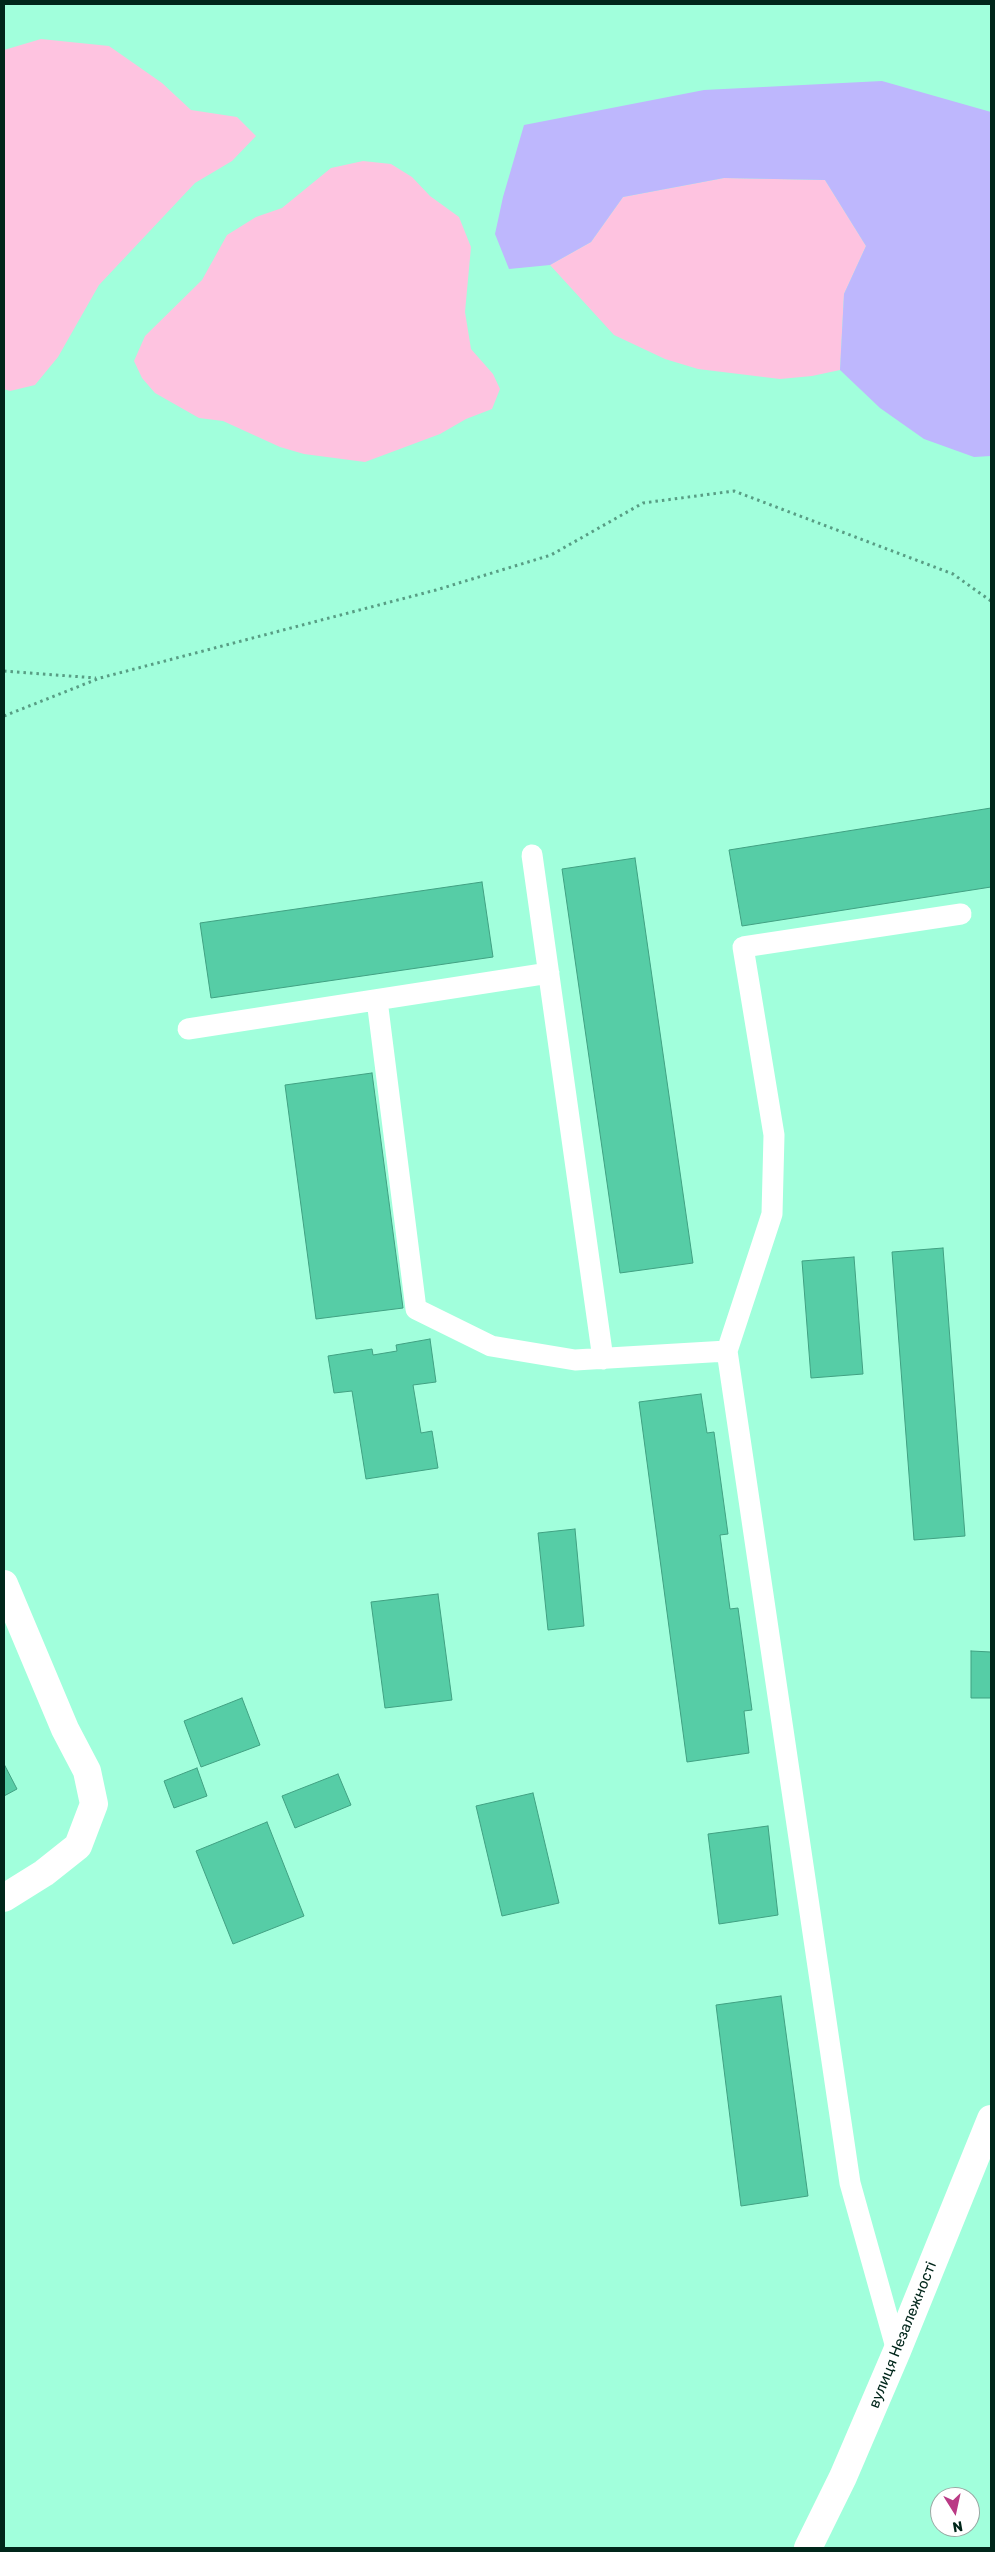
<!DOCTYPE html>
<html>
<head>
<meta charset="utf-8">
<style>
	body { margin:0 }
	#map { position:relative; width:995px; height:2552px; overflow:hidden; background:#a1ffdc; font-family:Rubik,sans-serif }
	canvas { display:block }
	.frame { position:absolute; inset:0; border:5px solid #00261a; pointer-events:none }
	.north { position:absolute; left:930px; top:2487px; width:50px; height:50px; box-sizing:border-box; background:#fff; border:1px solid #99a8a3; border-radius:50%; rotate:170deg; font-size:14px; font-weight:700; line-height:20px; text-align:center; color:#00261a }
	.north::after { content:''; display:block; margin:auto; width:18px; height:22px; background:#ba3a85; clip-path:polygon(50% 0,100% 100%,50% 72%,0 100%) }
</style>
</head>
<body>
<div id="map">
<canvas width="995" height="2552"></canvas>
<div class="frame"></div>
<div class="north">N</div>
</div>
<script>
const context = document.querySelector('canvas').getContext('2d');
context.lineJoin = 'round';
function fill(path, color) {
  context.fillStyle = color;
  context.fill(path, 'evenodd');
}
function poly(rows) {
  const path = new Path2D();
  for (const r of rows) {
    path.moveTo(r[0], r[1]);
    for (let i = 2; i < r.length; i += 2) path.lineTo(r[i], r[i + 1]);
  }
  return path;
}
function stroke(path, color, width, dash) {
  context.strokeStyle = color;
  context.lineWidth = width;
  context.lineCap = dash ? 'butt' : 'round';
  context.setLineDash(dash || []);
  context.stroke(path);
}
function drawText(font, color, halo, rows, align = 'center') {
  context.font = font + ' Rubik,sans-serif';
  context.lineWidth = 4;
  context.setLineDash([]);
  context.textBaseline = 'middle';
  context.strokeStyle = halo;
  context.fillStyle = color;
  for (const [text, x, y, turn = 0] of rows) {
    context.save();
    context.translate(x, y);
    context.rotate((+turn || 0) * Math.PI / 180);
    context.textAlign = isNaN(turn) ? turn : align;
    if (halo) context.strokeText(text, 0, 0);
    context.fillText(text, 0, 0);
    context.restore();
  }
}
const green = poly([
	[41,39,109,46,162,83,191,110,237,117,256,136,232,161,195,183,99,285,58,357,35,385,10,391,4,389,4,50],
	[363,161,391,164,412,177,430,196,459,217,471,247,465,312,471,349,493,374,500,389,492,409,466,419,440,434,365,462,304,454,280,447,223,421,199,418,155,393,142,378,134,361,145,336,202,280,227,235,256,217,282,208,331,168],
	[724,178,825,180,866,246,844,294,840,370,812,376,780,379,698,369,665,359,614,335,550,265,591,242,623,197]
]);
const water = poly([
	[882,81,991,112,991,456,974,457,924,439,880,408,840,370,844,294,866,246,825,180,724,178,623,197,591,242,550,265,509,269,495,234,503,197,524,125,704,90]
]);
const building = poly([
	[991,808,991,887,742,926,729,850,991,808],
	[635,858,693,1263,620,1273,562,869,635,858],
	[482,882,493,957,211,998,200,923,482,882],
	[372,1073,403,1308,316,1319,285,1085,372,1073],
	[943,1248,965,1536,914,1540,892,1252,943,1248],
	[854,1257,863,1374,811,1378,802,1261,854,1257],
	[430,1339,436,1382,413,1385,421,1433,432,1431,438,1468,366,1479,352,1391,334,1393,328,1356,372,1349,373,1355,397,1351,396,1345,430,1339],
	[701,1394,707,1433,714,1432,728,1534,720,1535,730,1609,738,1608,752,1710,744,1711,749,1753,687,1762,639,1402,701,1394],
	[575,1529,584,1626,548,1630,538,1533,575,1529],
	[438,1594,452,1700,385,1708,371,1602,438,1594],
	[971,1651,991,1652,991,1698,971,1698,971,1651],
	[242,1698,260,1745,201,1767,184,1721,242,1698],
	[4,1764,17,1789,4,1796,4,1764],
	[197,1768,207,1796,174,1808,164,1781,197,1768],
	[338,1774,351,1805,295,1828,282,1796,338,1774],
	[533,1793,559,1903,502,1916,476,1806,533,1793],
	[267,1822,304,1916,233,1944,196,1851,267,1822],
	[768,1826,778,1915,719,1924,708,1834,768,1826],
	[781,1996,808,2196,741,2206,716,2005,781,1996]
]);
const path = poly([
	[4,671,96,678],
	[4,716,100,678,436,590,551,555,643,503,734,491,953,574,991,601]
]);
const service = poly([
	[532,855,603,1359],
	[377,1000,416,1309,491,1346,575,1360,727,1351],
	[188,1029,549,973],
	[897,2351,850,2183,727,1351,772,1214,774,1135,743,947,961,914]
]);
const minor = poly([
	[4,1584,65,1729,87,1771,94,1804,78,1846,44,1873,4,1898],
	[808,2548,843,2477,897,2351,991,2119]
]);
const streetNames = [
	["вулиця Незалежності",903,2335,-68]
];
fill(green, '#fec3e0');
fill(water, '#beb7fd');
fill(building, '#56cda6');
stroke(building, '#41a182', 1);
stroke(path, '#589d84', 3, [2.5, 4]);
stroke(service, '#fff', 21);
stroke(minor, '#fff', 28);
drawText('15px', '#00261a', '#fff', streetNames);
</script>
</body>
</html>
